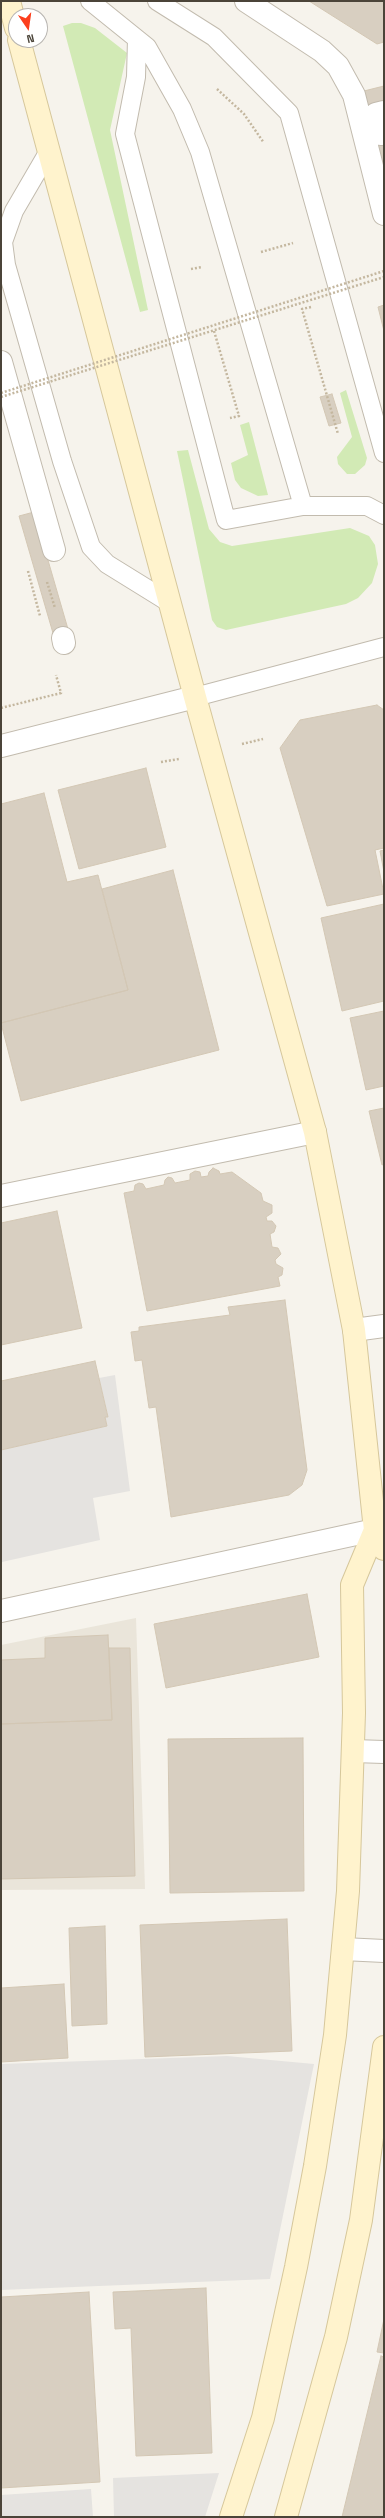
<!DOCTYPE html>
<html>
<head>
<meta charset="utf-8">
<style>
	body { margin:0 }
	#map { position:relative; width:385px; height:2518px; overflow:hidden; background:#f6f3ec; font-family:"Space Grotesk",sans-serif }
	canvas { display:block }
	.frame { position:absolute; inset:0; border:2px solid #4b4439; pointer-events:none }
	.north { position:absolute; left:8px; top:8px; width:40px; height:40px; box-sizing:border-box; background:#fff; border:1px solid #b7b4b0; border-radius:50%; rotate:167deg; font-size:11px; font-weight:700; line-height:16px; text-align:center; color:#4b4439 }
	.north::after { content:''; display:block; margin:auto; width:14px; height:18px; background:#fc3f1d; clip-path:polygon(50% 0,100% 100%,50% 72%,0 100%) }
</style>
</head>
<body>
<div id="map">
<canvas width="385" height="2518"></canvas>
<div class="frame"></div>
<div class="north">N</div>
</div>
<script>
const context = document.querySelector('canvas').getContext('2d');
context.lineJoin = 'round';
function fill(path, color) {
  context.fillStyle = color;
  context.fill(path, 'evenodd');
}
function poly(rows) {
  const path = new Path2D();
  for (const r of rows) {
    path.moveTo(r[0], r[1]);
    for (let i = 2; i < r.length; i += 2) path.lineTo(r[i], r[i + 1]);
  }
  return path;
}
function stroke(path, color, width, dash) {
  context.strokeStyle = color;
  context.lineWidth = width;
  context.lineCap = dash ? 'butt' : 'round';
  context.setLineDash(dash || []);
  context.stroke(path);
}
const residential = poly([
	[136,1618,145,1889,1,1890,1,1645]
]);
const green = poly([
	[72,23,81,23,95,28,127,53,110,130,148,310,140,312,63,26],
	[346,390,367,458,365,465,355,474,347,474,338,464,337,457,352,437,340,393],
	[249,422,268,495,258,496,241,488,235,480,231,463,248,455,240,425],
	[188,450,209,529,220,542,232,546,350,528,369,536,375,545,378,564,372,583,358,598,346,604,226,630,217,627,212,620,177,451]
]);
const parking = poly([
	[115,1375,130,1491,93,1498,100,1540,2,1562,1,1450,107,1426,105,1417,108,1416,99,1378],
	[227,2056,314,2064,270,2279,1,2290,1,2064],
	[219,2473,205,2517,114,2517,113,2478],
	[91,2489,93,2517,1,2517,1,2495]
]);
const building = poly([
	[309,1,384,1,384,42,377,44,309,1],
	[384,86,384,183,360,92,384,86],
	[384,305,384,331,378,307,384,305],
	[332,394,341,423,329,426,320,397,332,394],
	[34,512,70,636,55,640,19,516,34,512],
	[377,705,384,710,384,848,375,850,384,894,327,906,280,748,300,720,377,705],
	[146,768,166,847,79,869,58,790,146,768],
	[44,793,67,882,98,875,128,990,1,1023,1,804,44,793],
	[384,850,384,872,380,851,384,850],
	[173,870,219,1050,21,1101,1,1023,128,990,102,889,173,870],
	[384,904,384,1001,342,1011,321,918,384,904],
	[384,1011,384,1088,384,1086,366,1090,350,1018,384,1011],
	[384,1108,384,1164,382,1165,369,1111,384,1108],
	[213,1168,219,1171,220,1174,232,1172,261,1193,263,1201,272,1205,272,1213,266,1217,267,1221,272,1221,276,1226,274,1232,270,1234,272,1247,278,1248,281,1254,275,1260,276,1264,283,1268,282,1275,278,1277,280,1286,147,1311,124,1193,134,1191,135,1185,139,1183,143,1184,146,1189,164,1185,165,1180,168,1177,172,1178,175,1183,190,1180,190,1174,195,1171,200,1172,201,1177,208,1176,209,1172,213,1168],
	[57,1211,82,1328,1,1345,1,1223,57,1211],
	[285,1300,307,1470,302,1485,289,1495,171,1517,156,1407,149,1408,142,1360,135,1361,131,1332,139,1331,139,1327,230,1315,228,1307,285,1300],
	[95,1361,108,1417,105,1417,107,1426,1,1450,1,1381,95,1361],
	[307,1594,319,1657,166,1688,154,1624,307,1594],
	[108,1635,112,1720,1,1724,1,1660,45,1658,45,1638,108,1635],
	[109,1648,130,1648,135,1876,1,1879,1,1724,112,1720,109,1648],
	[303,1738,304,1891,170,1893,168,1739,303,1738],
	[287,1919,292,2051,145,2057,140,1925,287,1919],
	[105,1926,107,2024,72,2026,69,1928,105,1926],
	[64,1984,68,2058,1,2062,1,1988,64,1984],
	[206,2288,212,2453,136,2456,131,2328,115,2329,113,2292,206,2288],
	[89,2292,100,2482,1,2488,1,2297,89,2292],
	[384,2319,384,2353,377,2352,384,2319],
	[381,2356,384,2357,384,2517,342,2517,381,2356]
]);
const path = poly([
	[217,89,244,114,264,143],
	[261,252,293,243],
	[191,269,202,267],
	[311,307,302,309,338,434],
	[214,331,239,416,230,418],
	[28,571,40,616],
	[47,582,55,608],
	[1,708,61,693,56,675],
	[242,744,263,739],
	[161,762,179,759]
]);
const lane = poly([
	[90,1,147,47,182,109,200,152,303,506],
	[157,1,214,37,289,113,384,453],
	[137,39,136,77,125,134,226,520,303,506,367,506,384,515],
	[49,151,14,211,3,242,6,265,62,461,91,547,107,564,170,603],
	[195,697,384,647]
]);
const street = poly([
	[246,1,322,51,338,66,354,95,384,214],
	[381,134,376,114,384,112],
	[1,362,54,550],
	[63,638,64,643],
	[1,746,195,697],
	[1,1196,315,1132],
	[354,1330,384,1326],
	[1,1611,384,1528],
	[353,1751,384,1752],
	[343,1949,384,1951]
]);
const secondary = poly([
	[9,1,16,28],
	[19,40,195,697,315,1132,354,1330,375,1530,384,1549],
	[231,2517,263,2418,296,2267,315,2166,335,2035,348,1891,354,1713,352,1585,375,1530],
	[286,2517,336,2337,361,2220,384,2047]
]);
const pathBridge = poly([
	[1,393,384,271],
	[1,397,384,277]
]);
fill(residential, '#eae5da');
fill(green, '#d2eab5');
fill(parking, '#e5e3e0');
fill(building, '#d8cfc1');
stroke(building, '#d3c7b4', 1);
stroke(lane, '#c2bbae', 20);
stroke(street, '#c2bbae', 24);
stroke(secondary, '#d6c79b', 24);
stroke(path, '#c4b79f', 2.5, [2, 2]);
stroke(lane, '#fff', 18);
stroke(street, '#fff', 22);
stroke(secondary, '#fff3cd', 22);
stroke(pathBridge, '#c4b79f', 2.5, [2, 2]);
</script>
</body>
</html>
